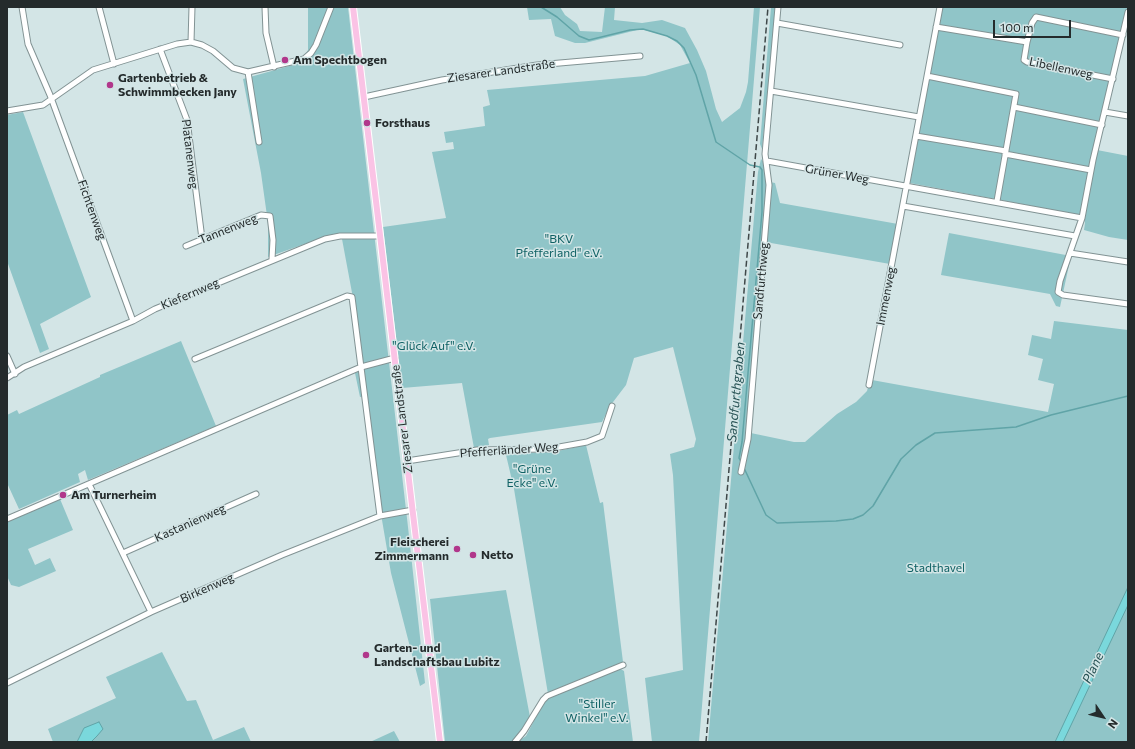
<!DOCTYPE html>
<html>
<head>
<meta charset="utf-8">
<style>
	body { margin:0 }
	#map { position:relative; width:1135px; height:749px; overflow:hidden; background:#d3e5e6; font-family:Commissioner,sans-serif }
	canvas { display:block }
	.frame { position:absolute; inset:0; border:8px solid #242b2c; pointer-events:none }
	.north { position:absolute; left:1083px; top:697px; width:40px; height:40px; -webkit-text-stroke:3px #d3e5e6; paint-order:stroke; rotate:125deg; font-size:11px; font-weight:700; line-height:16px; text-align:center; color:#242b2c }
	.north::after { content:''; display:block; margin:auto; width:14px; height:18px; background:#242b2c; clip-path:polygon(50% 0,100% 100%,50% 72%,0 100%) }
	.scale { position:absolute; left:993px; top:20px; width:78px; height:18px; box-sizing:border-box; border:2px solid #242b2c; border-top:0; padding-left:5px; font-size:12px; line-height:14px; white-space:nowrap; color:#242b2c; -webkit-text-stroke:3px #d3e5e6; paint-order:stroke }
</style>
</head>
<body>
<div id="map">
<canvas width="1135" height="749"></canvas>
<div class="frame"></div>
<div class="north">N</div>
<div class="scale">100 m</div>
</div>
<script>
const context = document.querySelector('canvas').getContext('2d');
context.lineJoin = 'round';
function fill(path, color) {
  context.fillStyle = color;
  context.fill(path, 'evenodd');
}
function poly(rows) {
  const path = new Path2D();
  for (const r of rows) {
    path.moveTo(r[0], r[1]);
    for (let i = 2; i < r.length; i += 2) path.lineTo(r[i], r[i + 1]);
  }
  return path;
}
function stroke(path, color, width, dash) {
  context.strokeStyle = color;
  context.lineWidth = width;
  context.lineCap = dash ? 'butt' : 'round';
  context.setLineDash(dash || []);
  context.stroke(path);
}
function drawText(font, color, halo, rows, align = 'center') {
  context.font = font + ' Commissioner,sans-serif';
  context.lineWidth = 3;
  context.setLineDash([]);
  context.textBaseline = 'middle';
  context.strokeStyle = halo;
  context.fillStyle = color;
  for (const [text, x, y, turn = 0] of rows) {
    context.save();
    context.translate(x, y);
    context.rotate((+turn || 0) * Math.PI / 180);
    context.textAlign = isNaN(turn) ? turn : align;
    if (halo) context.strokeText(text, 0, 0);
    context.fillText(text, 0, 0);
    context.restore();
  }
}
const green = poly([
	[308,7,348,7,408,527,425,683,420,686,391,573,382,520,366,396,360,397,355,373,363,370,353,298,342,239,340,235,327,236,268,257,268,223,261,173,243,79,300,63,308,50],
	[527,7,560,7,565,15,577,24,580,31,602,32,605,7,615,7,614,20,642,23,662,20,685,28,697,50,706,71,716,109,722,122,740,108,746,92,748,82,754,7,760,7,699,742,652,742,645,678,683,670,673,475,670,454,694,447,696,439,673,347,634,358,626,385,610,406,602,422,490,438,488,439,489,445,474,448,462,383,402,388,383,227,446,218,432,152,454,149,453,142,446,143,444,132,485,126,483,107,490,105,487,90,645,76,690,63,680,45,667,36,641,29,585,43,575,43,555,36,551,19,529,20],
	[771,7,776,7,762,149,760,144],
	[942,7,1128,7,1080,215,910,183],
	[23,112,91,297,40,324,49,349,40,353,7,261,7,115],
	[1097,150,1128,156,1128,240,1109,237,1084,230,1085,223,1084,218],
	[761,159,765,164,767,182,746,432,794,442,805,442,837,414,856,402,867,391,870,380,872,380,1048,412,1054,384,1038,380,1043,359,1028,355,1032,335,1051,339,1054,321,1128,330,1128,742,708,742,758,172],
	[770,182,775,183,780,203,898,224,890,264,771,243,764,268],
	[949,233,1071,256,1060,307,1056,306,1050,294,941,275],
	[181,341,216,426,88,480,85,470,78,474,80,482,19,509,7,483,7,415,17,410,19,414,100,377,100,375],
	[586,445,600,503,603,502,623,662,548,694,514,489,506,455,558,451],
	[60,499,73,530,28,549,35,565,50,558,56,571,19,587,11,585,7,576,7,522],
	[506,590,530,717,513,742,445,742,430,599],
	[162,652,187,701,196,700,213,740,244,727,251,742,91,742,95,738,84,728,77,742,53,742,48,729,116,698,106,677],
	[619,668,624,671,633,742,517,742,526,736,545,700],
	[394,731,400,742,370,742]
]);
const water = poly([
	[1128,587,1128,605,1063,742,1055,742,1128,587],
	[99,722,103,729,97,736,91,742,77,742,84,728,99,722]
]);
const stream = poly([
	[541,7,557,17,579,36,589,40,630,30,643,29,667,36,677,41,684,48,696,75,716,142,750,165,760,167,762,170,762,212,742,442,739,458,742,463],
	[744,468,766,515,777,523,836,521,853,519,863,515,873,506,901,459,916,445,935,433,1016,427,1051,415,1128,396]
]);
const minor = poly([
	[22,7,28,44,50,95,133,321],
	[99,7,114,64],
	[265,7,266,33,274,67],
	[1128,12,1093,160,1082,218,1060,281,1058,292,1063,295,1128,304],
	[777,23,900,45],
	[936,27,1027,42],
	[191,42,192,7],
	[160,49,187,120,202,239],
	[248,72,259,142],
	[927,76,1016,94,997,201],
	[1113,79,1027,62,1024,60,1027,42,1032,23,1036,17,1123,35],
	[771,91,919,117],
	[364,97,442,80,537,65,640,56],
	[1014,107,1102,125],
	[7,111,43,105,93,70,177,44,191,42,202,45,213,51,233,68,248,72,304,59,311,53,316,45,331,7],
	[1105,112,1128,116],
	[916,136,1006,151],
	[1005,154,1091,170],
	[767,161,1082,218],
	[903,206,1075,236],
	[186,246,261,215,270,216,273,240,272,259],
	[1070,253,1128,262],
	[7,356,15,374],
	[195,359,347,296,352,297,380,516],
	[7,378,24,367,133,321,155,309,325,239,340,236,380,236],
	[869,385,940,7],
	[407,461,477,450,548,449,587,442,602,436,612,406],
	[741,472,748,439,769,185,765,154,778,7],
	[89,484,151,612],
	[7,519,361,367,395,358],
	[123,553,256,494],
	[7,683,151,612,282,555,380,516,413,510],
	[515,742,524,731,543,700,547,696,623,665]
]);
const major = poly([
	[353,7,440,742]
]);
const rail = poly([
	[706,742,768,7]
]);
const markers = [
	[285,60,4,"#b1378b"],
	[110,85,4,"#b1378b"],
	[367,123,4,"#b1378b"],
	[63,495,4,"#b1378b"],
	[457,549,4,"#b1378b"],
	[473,555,4,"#b1378b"],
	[366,655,4,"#b1378b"]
];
const poiNames = [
	["Am Spechtbogen",293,60],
	["Gartenbetrieb &",118,78],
	["Schwimmbecken Jany",118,92],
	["Forsthaus",375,123],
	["Am Turnerheim",71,495],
	["Fleischerei",449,542,"right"],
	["Zimmermann",449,556,"right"],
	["Netto",481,555],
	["Garten- und",374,648],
	["Landschaftsbau Lubitz",374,662]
];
const streetNames = [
	["Libellenweg",1061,68,12],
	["Ziesarer Landstraße",501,71,-8],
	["Platanenweg",190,154,83],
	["Grüner Weg",837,174,10],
	["Fichtenweg",92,210,70],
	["Tannenweg",228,229,-22],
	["Sandfurthweg",761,281,-85],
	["Kiefernweg",190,294,-23],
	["Immenweg",886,296,-79],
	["Ziesarer Landstraße",402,419,-97],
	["Pfefferländer Weg",509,450,-4],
	["Kastanienweg",190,523,-24],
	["Birkenweg",207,588,-24]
];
const parkNames = [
	["\"BKV",559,239],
	["Pfefferland\" e.V.",559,253],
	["\"Glück Auf\" e.V.",434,346],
	["\"Grüne",532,469],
	["Ecke\" e.V.",532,483],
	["Stadthavel",936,568],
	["\"Stiller",597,704],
	["Winkel\" e.V.",597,718]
];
const waterNames = [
	["Sandfurthgraben",736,392,-85],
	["Plane",1093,668,-65]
];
fill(green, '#90c5c8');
fill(water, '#7ad8dc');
stroke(water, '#60a4a7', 1);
stroke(stream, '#60a4a7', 1.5);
stroke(minor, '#829394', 7);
stroke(major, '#fff', 8);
stroke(minor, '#fff', 5);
stroke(major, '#fac3e5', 6);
stroke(rail, '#3f4849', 1.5, [6, 3]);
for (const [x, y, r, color] of markers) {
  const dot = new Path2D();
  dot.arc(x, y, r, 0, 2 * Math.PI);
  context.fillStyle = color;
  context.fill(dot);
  stroke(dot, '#d3e5e6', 1.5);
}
drawText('bold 12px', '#242b2c', '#d3e5e6', poiNames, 'left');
drawText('12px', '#242b2c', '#d3e5e6', streetNames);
drawText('12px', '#0f6164', '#d3e5e6', parkNames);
drawText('italic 13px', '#285355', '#d3e5e6', waterNames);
</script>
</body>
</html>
